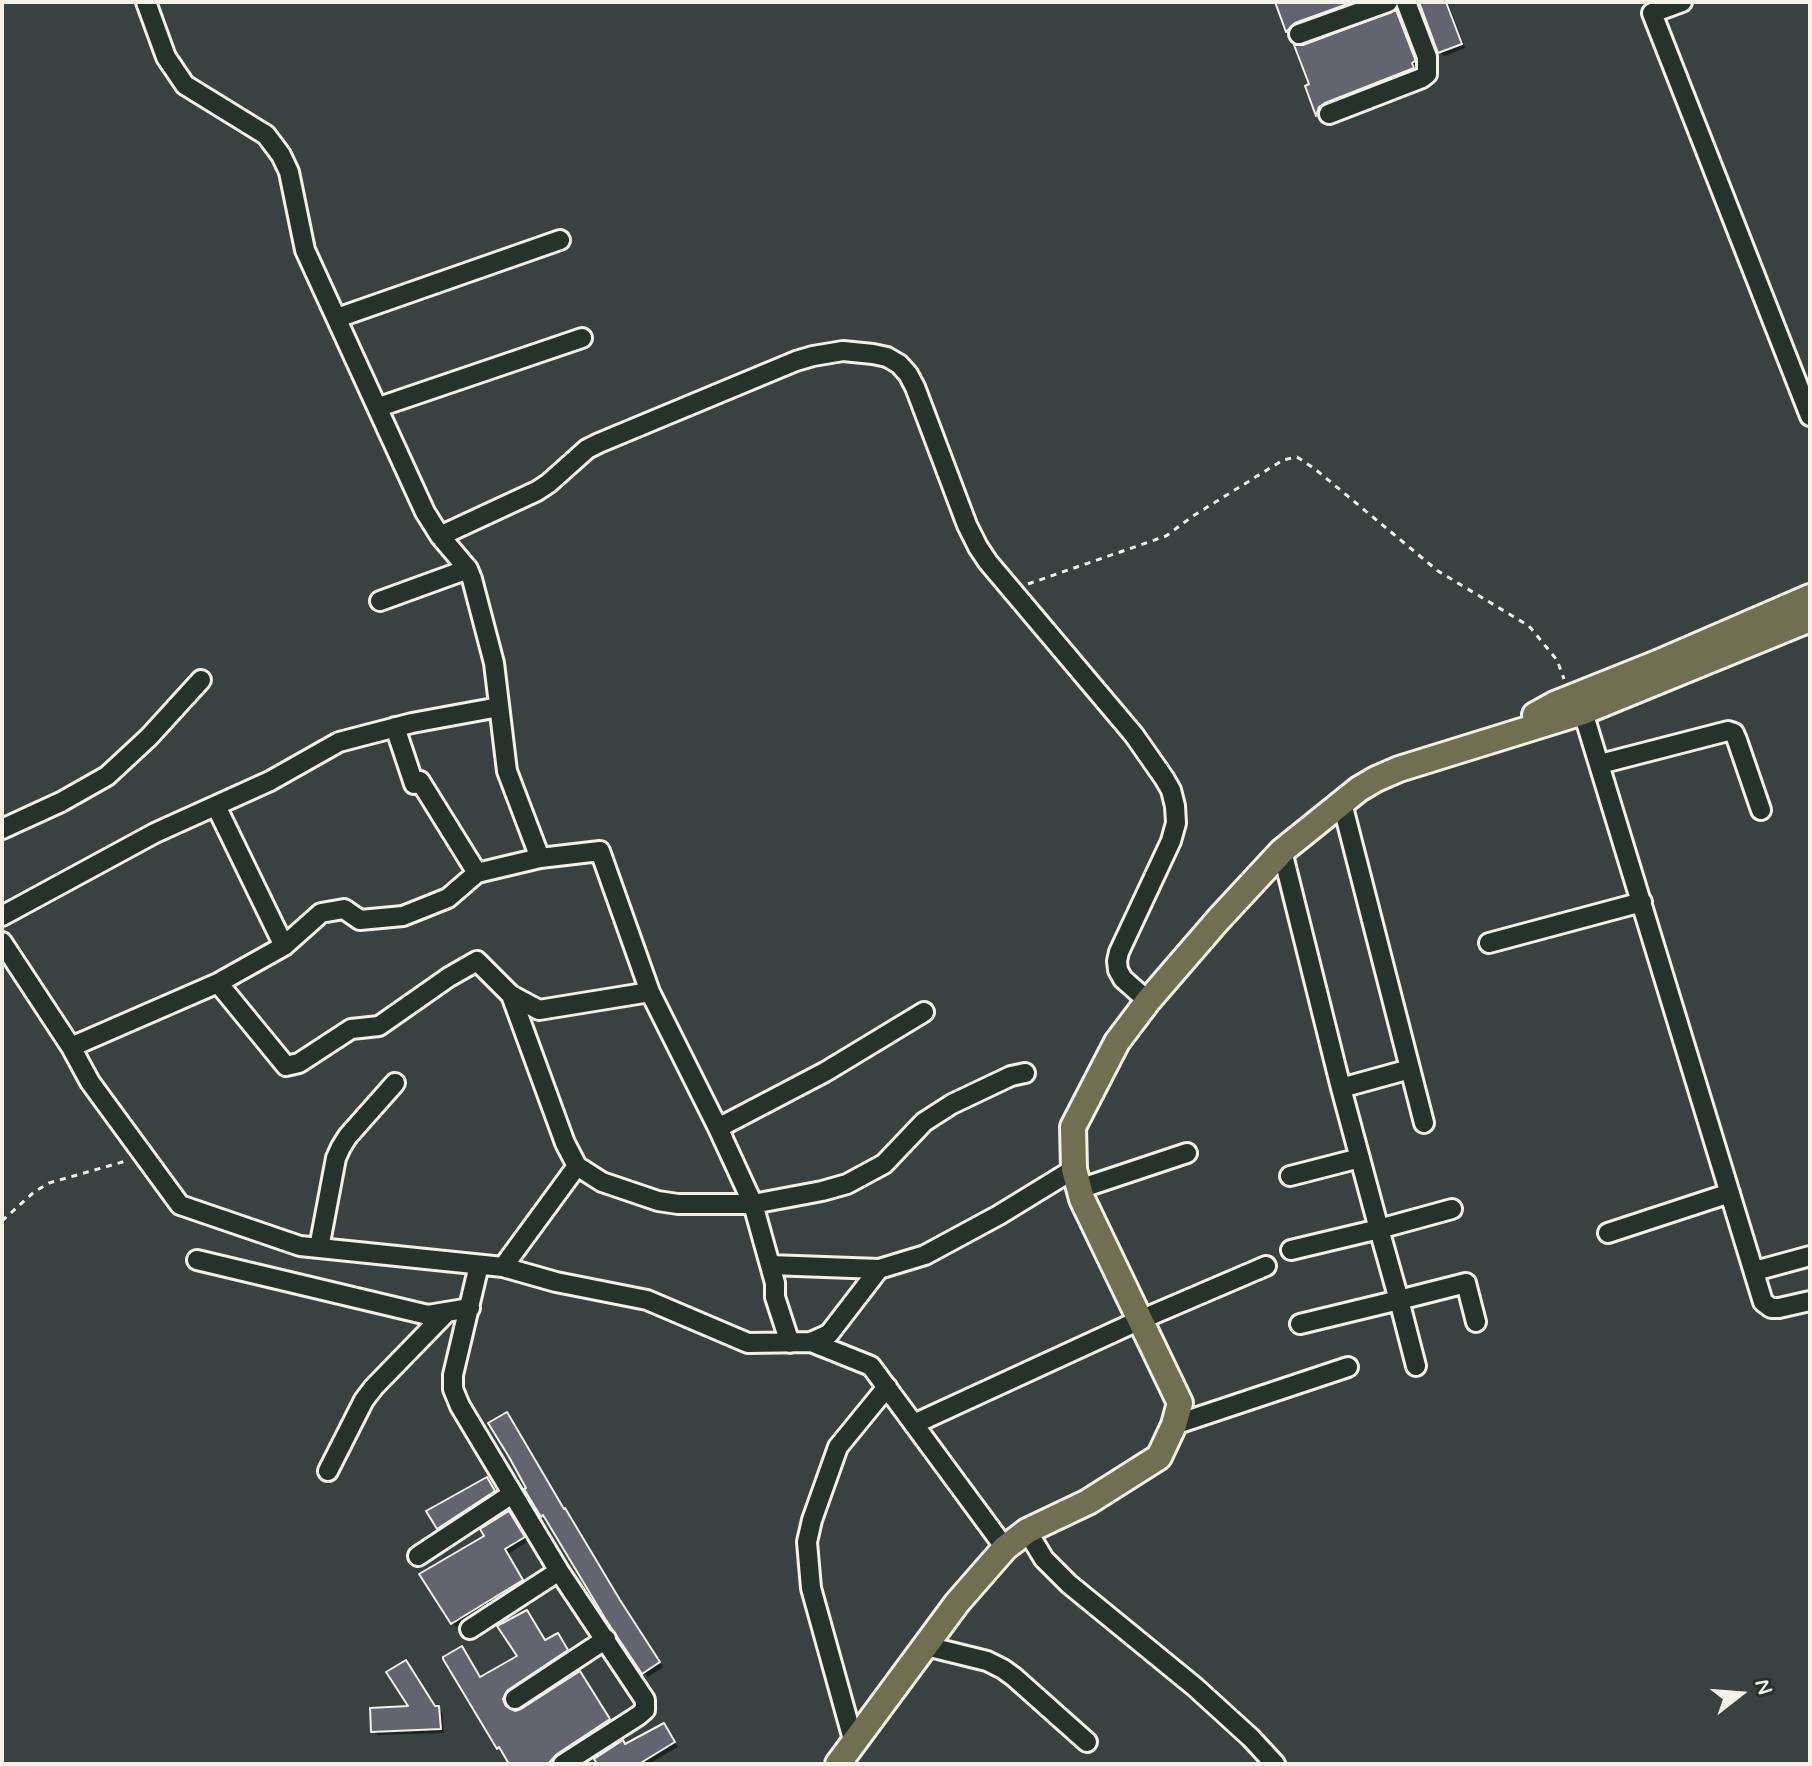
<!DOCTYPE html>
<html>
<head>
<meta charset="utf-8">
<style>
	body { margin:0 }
	#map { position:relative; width:1812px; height:1766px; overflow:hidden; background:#394241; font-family:Mynerve,sans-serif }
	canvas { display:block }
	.frame { position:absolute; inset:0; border:4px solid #f4f1e8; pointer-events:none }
	.north { position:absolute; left:1700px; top:1654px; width:80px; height:80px; -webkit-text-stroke:6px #26332d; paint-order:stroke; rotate:73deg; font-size:22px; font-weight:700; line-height:32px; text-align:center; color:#f4f1e8 }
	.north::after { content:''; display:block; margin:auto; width:28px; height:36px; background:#f4f1e8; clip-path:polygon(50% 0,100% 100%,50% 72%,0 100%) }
</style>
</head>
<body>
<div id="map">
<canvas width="1812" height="1766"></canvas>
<div class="frame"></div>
<div class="north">N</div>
</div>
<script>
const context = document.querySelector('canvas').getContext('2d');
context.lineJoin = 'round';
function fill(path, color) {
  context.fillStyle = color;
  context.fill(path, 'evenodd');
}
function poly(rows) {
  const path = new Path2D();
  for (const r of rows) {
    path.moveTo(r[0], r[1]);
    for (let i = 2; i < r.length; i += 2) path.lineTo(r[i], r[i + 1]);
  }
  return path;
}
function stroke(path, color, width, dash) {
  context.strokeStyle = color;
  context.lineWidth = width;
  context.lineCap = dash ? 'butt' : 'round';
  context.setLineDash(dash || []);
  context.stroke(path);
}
const shadow = poly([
	[1279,2,1367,2,1292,35,1288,31,1278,4],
	[1421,2,1448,2,1465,48,1444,56,1440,52],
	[1396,13,1400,17,1418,65,1415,67,1417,73,1321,117,1318,114,1308,87,1311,86,1303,47],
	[507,1414,623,1606,663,1667,648,1677,542,1516],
	[487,1480,498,1495,443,1532,439,1528],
	[513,1517,527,1542,508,1554,526,1585,456,1627,452,1622],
	[562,1640,571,1655,512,1694,506,1704,508,1710,515,1713,583,1678,613,1724,557,1764,511,1764,481,1679,546,1642],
	[411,1707,438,1708,442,1712,444,1733,378,1735,373,1731],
	[667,1729,678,1747,649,1764,589,1764,622,1743,626,1746]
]);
const building = poly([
	[1275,2,1353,2,1295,23,1286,32,1275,2],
	[1419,2,1446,2,1462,44,1438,53,1419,2],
	[1396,10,1415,59,1415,61,1412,63,1414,68,1325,103,1319,107,1316,116,1305,86,1309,84,1294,45,1303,45,1396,10],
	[507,1412,564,1509,565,1508,620,1600,660,1662,642,1674,606,1620,543,1515,541,1517,524,1489,526,1488,509,1457,488,1423,507,1412],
	[487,1477,495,1491,437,1529,426,1511,487,1477],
	[509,1511,525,1537,505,1549,523,1580,451,1624,419,1574,484,1536,480,1529,509,1511],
	[527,1610,545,1640,558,1633,568,1650,508,1690,503,1699,506,1706,515,1711,521,1709,580,1671,610,1719,557,1754,548,1764,509,1764,499,1747,497,1749,443,1659,443,1657,462,1646,480,1677,517,1656,497,1626,527,1610],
	[406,1660,435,1706,439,1706,441,1729,371,1732,370,1708,408,1706,386,1672,406,1660],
	[664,1723,675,1742,639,1764,597,1764,594,1759,623,1740,625,1744,664,1723]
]);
const path = poly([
	[1028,584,1166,536,1193,516,1283,460,1297,457,1315,469,1438,571,1529,626,1557,660,1564,679],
	[2,1221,34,1192,49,1183,126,1161]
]);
const minor = poly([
	[146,2,166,57,185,85,266,135,281,155,289,172,305,250,425,512,440,536,468,569,472,579,494,663,507,771,540,858],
	[1682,2,1652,13,1810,416],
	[1299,34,1388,2],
	[1329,114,1422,78,1427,74,1427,57,1406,2],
	[337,318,560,240],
	[379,407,582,338],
	[440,536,537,491,549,483,587,449,599,443,796,361,813,356,843,351,873,354,887,357,899,364,908,374,915,387,967,525,978,547,988,562,1134,735,1164,778,1171,790,1175,806,1176,823,1171,841,1119,952,1117,961,1118,970,1123,979,1148,1001],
	[380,601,468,569],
	[1583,712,1763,1302,1771,1308,1779,1308,1810,1301],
	[395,727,414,784],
	[1600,764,1728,731,1734,733,1737,740,1761,810],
	[420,781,477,873],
	[1342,803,1424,1123],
	[216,806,284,946],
	[2,829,61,802,107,776,149,737,201,680],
	[1282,851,1341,1088,1379,1229,1291,1250],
	[2,916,155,833,270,781,339,742,412,723,499,707],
	[2,942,71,1047,90,1082,180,1205,300,1246,503,1267,556,1282,647,1300,748,1343,811,1342,871,1366,1005,1548],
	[1489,943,1642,902],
	[218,983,286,1066,299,1063,351,1029,379,1026,449,977,477,961,511,995,539,1010,650,992,718,1128,825,1072,924,1012],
	[511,995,565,1143,577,1166,602,1182,658,1201,678,1204,753,1204,775,1283,775,1297,790,1343],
	[71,1047,218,983,284,946,321,913,344,909,360,920,403,916,448,898,477,873,540,858,600,851,650,992],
	[1341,1088,1410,1069],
	[718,1128,753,1204,822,1191,847,1184,884,1164,924,1122,952,1104,1011,1076,1025,1073],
	[1290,1176,1360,1158],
	[1079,1189,1187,1153],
	[1608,1233,1730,1193],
	[319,1248,336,1158,341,1147,348,1136,395,1083],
	[197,1260,428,1315,470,1308],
	[479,1265,453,1375,453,1389,460,1406,559,1571,645,1700,645,1710,638,1716,563,1764],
	[770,1265,879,1269],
	[503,1267,577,1166],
	[1755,1271,1810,1256],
	[1300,1324,1399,1300,1379,1229,1452,1209],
	[811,1342,829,1334,879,1269,925,1255,999,1215,1074,1169],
	[1416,1366,1399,1300,1466,1283,1476,1322],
	[914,1424,1140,1320,1266,1266],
	[1174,1425,1348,1367],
	[328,1471,364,1400,374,1387,446,1313],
	[1027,1531,1044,1559,1069,1584,1195,1687,1251,1738,1275,1764],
	[418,1556,512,1494],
	[470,1629,559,1571],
	[926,1646,987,1661,1003,1669,1014,1677,1087,1742],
	[515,1699,606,1639],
	[854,1743,811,1588,807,1542,812,1520,838,1447,887,1387]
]);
const major = poly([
	[1535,715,1555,704,1655,664,1810,597],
	[838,1764,957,1603,1005,1548,1027,1531,1088,1502,1159,1457,1174,1425,1180,1403,1082,1199,1074,1169,1073,1127,1117,1042,1148,1001,1218,920,1282,851,1359,789,1376,779,1399,769,1583,712,1810,619]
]);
fill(shadow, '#0007');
fill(building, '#646470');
stroke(building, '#f4f1e8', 2);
stroke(minor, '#f4f1e8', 24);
stroke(major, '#f4f1e8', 30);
stroke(path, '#f4f1e8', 3, [6, 6]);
stroke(minor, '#26332d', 18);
stroke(major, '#706f52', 24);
</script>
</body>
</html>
